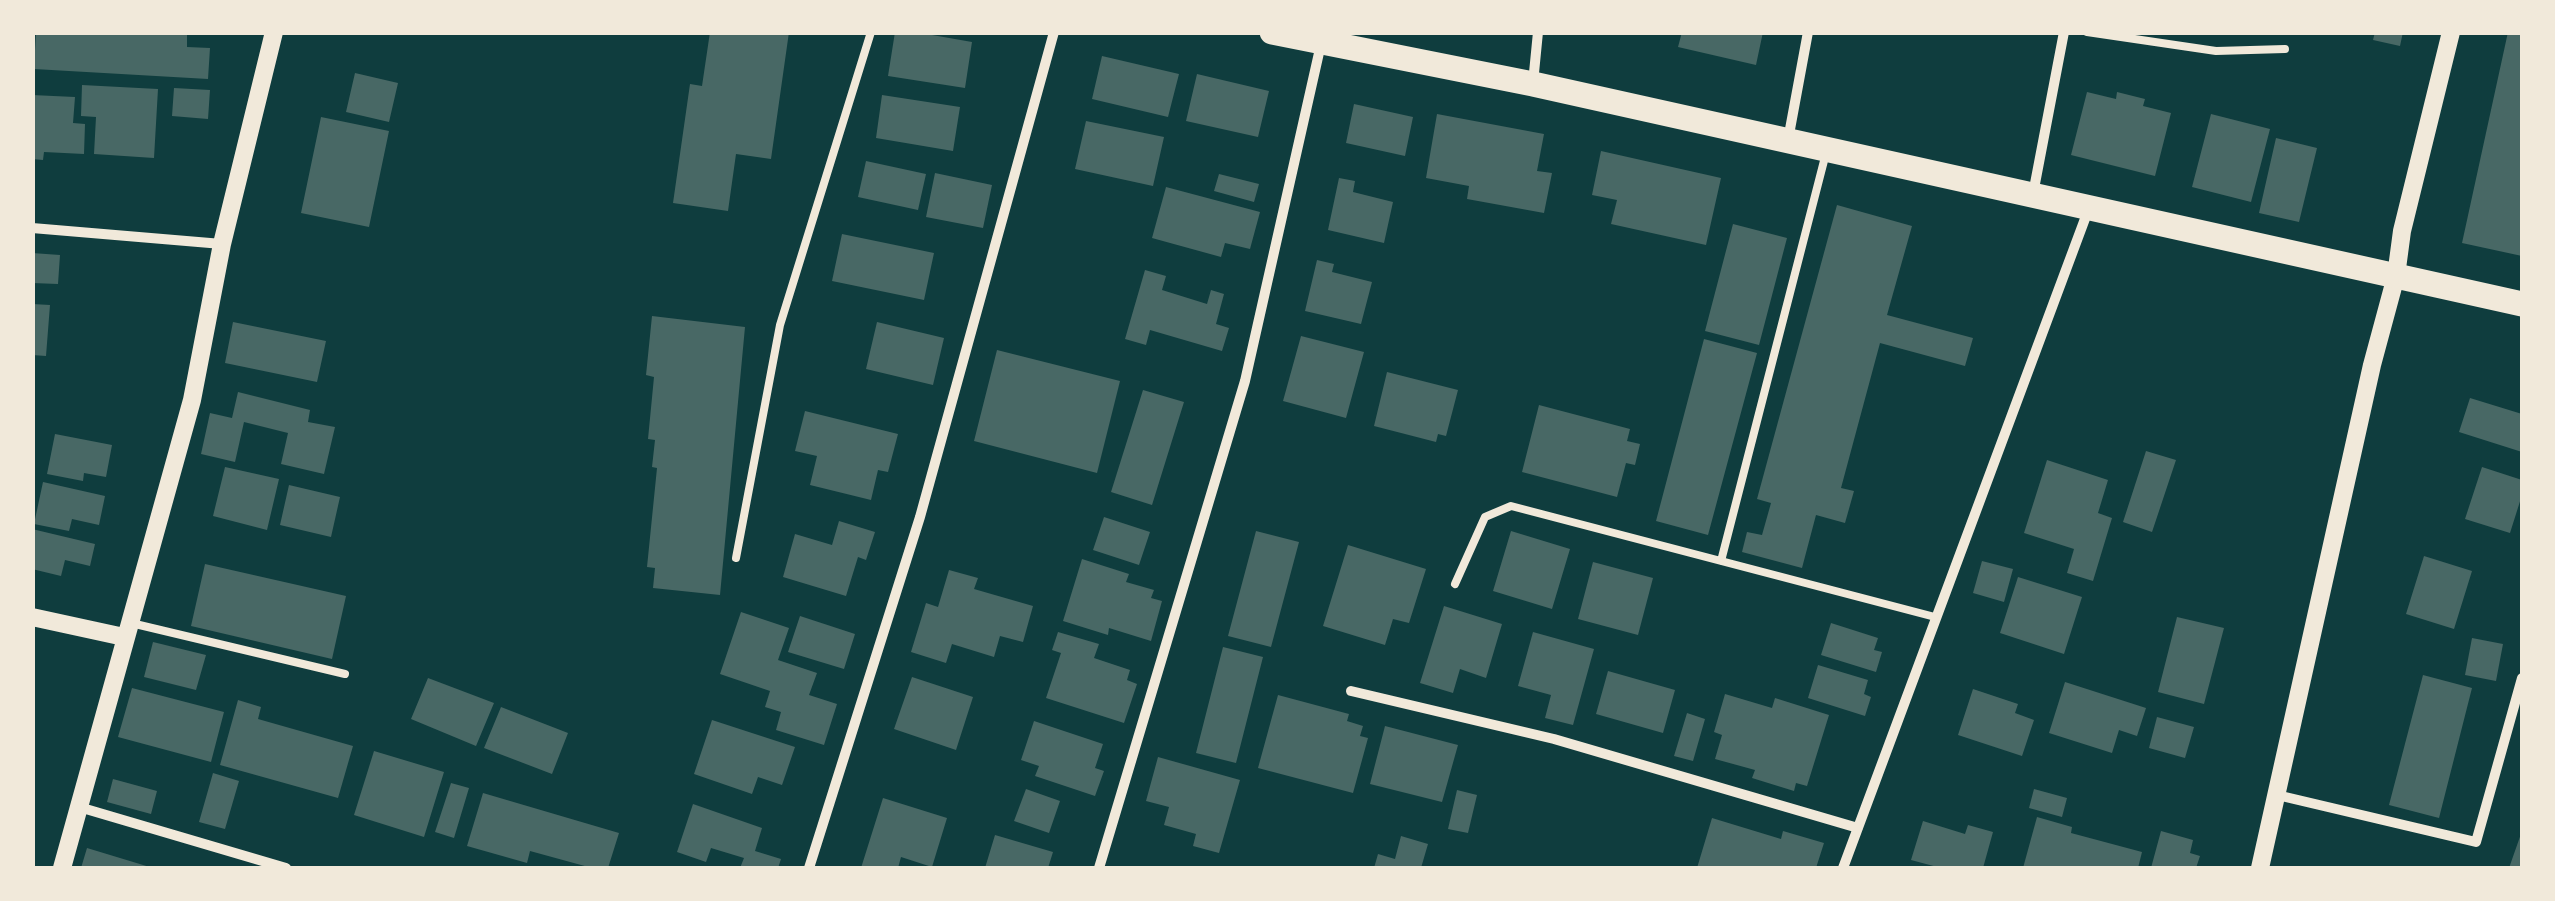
<!DOCTYPE html>
<html>
<head>
<meta charset="utf-8">
<style>
	body { margin:0 }
	#map { position:relative; width:2555px; height:901px; overflow:hidden; background:#0f3d3e; font-family:"Open Sans",sans-serif }
	canvas { display:block }
	.frame { position:absolute; inset:0; border:35px solid #f1e9da; pointer-events:none }
</style>
</head>
<body>
<div id="map">
<canvas width="2555" height="901"></canvas>
<div class="frame"></div>
</div>
<script>
const context = document.querySelector('canvas').getContext('2d');
context.lineJoin = 'round';
function fill(path, color) {
  context.fillStyle = color;
  context.fill(path, 'evenodd');
}
function poly(rows) {
  const path = new Path2D();
  for (const r of rows) {
    path.moveTo(r[0], r[1]);
    for (let i = 2; i < r.length; i += 2) path.lineTo(r[i], r[i + 1]);
  }
  return path;
}
function stroke(path, color, width, dash) {
  context.strokeStyle = color;
  context.lineWidth = width;
  context.lineCap = dash ? 'butt' : 'round';
  context.setLineDash(dash || []);
  context.stroke(path);
}
const building = poly([
	[36,32,187,32,187,47,210,48,208,79,34,69],
	[710,32,789,32,771,159,736,154,728,211,673,203,690,84,702,86],
	[895,32,915,32,972,42,965,88,888,76],
	[1682,32,1763,32,1756,65,1678,47],
	[2375,32,2403,32,2400,46,2373,40],
	[2508,32,2522,32,2522,256,2462,243],
	[1102,56,1179,74,1168,117,1092,99],
	[355,73,398,83,389,122,346,112],
	[1197,74,1269,91,1258,137,1186,121],
	[82,85,158,89,154,158,94,154,96,117,81,116],
	[174,88,210,90,208,119,172,116],
	[2087,92,2116,99,2117,92,2145,99,2143,106,2171,113,2155,176,2071,155],
	[32,95,75,97,73,123,85,124,84,154,44,152,43,160,32,159],
	[882,95,960,107,953,151,876,138],
	[1354,104,1413,117,1405,156,1346,143],
	[1437,114,1544,134,1537,171,1552,173,1544,213,1467,199,1469,186,1426,178],
	[2211,114,2270,129,2251,202,2192,187],
	[321,117,389,131,369,227,301,213],
	[1086,121,1164,137,1153,186,1075,169],
	[2276,138,2317,148,2299,222,2259,213],
	[1601,151,1721,178,1706,245,1611,224,1617,200,1592,195],
	[866,161,926,174,918,210,858,197],
	[935,173,992,185,983,228,926,217],
	[1219,174,1259,184,1254,202,1214,191],
	[1339,178,1355,181,1353,192,1393,202,1384,243,1328,230],
	[1166,187,1260,212,1250,249,1225,243,1221,257,1152,238],
	[1837,205,1912,226,1887,315,1973,338,1965,366,1880,343,1841,488,1854,491,1845,523,1816,515,1802,568,1742,552,1747,532,1762,535,1771,503,1757,499],
	[1733,224,1787,238,1759,345,1705,331],
	[842,234,934,253,924,300,832,281],
	[32,253,60,255,58,284,32,283],
	[1317,260,1334,264,1332,272,1372,282,1361,324,1305,311],
	[1145,270,1166,276,1162,290,1207,304,1211,290,1224,294,1216,324,1229,328,1222,351,1150,330,1146,345,1125,339],
	[32,304,50,305,46,356,32,355],
	[652,316,745,327,720,595,653,588,655,568,647,567,657,468,652,467,655,440,648,439,654,377,646,375],
	[233,322,326,341,317,382,225,363],
	[877,322,944,338,933,385,866,369],
	[1301,336,1364,352,1346,418,1283,401],
	[1704,339,1757,353,1708,535,1656,521],
	[997,350,1120,381,1097,473,974,441],
	[1387,372,1458,390,1446,436,1438,434,1436,442,1374,426],
	[1143,390,1184,402,1152,505,1111,492],
	[238,392,310,410,308,422,335,427,324,474,281,464,288,433,244,422,235,462,201,454,210,413,232,418],
	[2470,398,2522,414,2522,452,2459,432],
	[1539,405,1630,429,1627,441,1640,444,1635,465,1626,463,1617,497,1522,472],
	[805,411,898,434,888,472,878,470,871,500,810,485,817,456,795,451],
	[55,434,112,445,106,477,84,473,83,481,47,474],
	[2146,451,2176,460,2152,532,2123,522],
	[2047,460,2108,480,2098,513,2112,518,2093,581,2067,573,2074,549,2024,533],
	[225,467,279,479,267,530,213,516],
	[2482,467,2522,480,2522,495,2510,533,2465,519],
	[43,482,105,496,99,525,72,519,69,531,34,524],
	[289,485,340,497,331,537,280,525],
	[1104,517,1150,532,1139,565,1093,550],
	[839,521,875,532,866,560,858,557,846,596,783,577,795,534,832,545],
	[32,529,95,544,90,566,65,560,61,576,32,569],
	[1256,531,1299,542,1271,647,1228,636],
	[1511,531,1570,549,1552,609,1493,591],
	[1348,545,1426,569,1409,623,1393,619,1385,645,1323,626],
	[2424,556,2472,571,2454,629,2406,614],
	[1082,559,1129,574,1126,582,1154,590,1151,598,1162,601,1151,641,1109,628,1108,635,1063,621],
	[1982,561,2013,569,2004,602,1973,593],
	[1593,562,1653,578,1638,635,1578,619],
	[205,564,346,596,332,659,191,626],
	[949,570,978,578,974,589,1033,606,1023,642,1000,636,994,657,952,644,946,663,911,652,926,603,938,607],
	[2018,577,2082,597,2064,654,2000,633],
	[1444,606,1502,624,1486,678,1460,669,1453,693,1420,683],
	[741,612,789,628,778,660,817,673,809,695,837,704,824,745,776,730,781,712,765,707,770,691,720,674],
	[800,616,855,634,844,669,788,652],
	[2177,617,2224,628,2204,704,2158,692],
	[1831,623,1878,638,1874,650,1882,652,1876,672,1821,655],
	[1058,632,1099,644,1094,658,1130,670,1127,680,1137,684,1124,723,1046,698,1061,653,1052,650],
	[1533,632,1594,649,1573,725,1545,718,1551,695,1518,686],
	[2472,638,2503,644,2496,681,2465,675],
	[153,642,206,655,196,690,144,677],
	[1223,647,1263,657,1236,763,1196,753],
	[1818,665,1868,680,1864,694,1871,697,1865,716,1808,698],
	[1608,671,1675,690,1663,733,1596,714],
	[2423,675,2472,688,2439,818,2389,805],
	[912,677,973,697,956,750,894,729],
	[428,678,494,703,476,746,411,719],
	[2065,682,2146,708,2137,736,2119,730,2112,753,2049,733],
	[132,688,224,712,211,762,118,737],
	[1973,689,2018,704,2015,713,2034,720,2022,756,1958,735],
	[1725,694,1772,708,1775,698,1829,715,1807,786,1796,783,1794,791,1752,778,1755,770,1715,759,1722,735,1714,732],
	[1278,695,1349,714,1347,721,1363,726,1360,736,1368,738,1353,793,1258,768],
	[238,700,261,707,258,719,353,746,338,798,220,765],
	[501,707,568,733,552,774,484,748],
	[1687,713,1705,719,1693,761,1674,756],
	[2157,717,2194,727,2185,758,2149,748],
	[712,720,795,747,782,785,758,777,752,794,694,774],
	[1034,721,1103,744,1095,768,1104,771,1095,796,1035,776,1039,766,1021,760],
	[1385,726,1458,745,1442,802,1370,784],
	[374,751,444,772,424,837,354,815],
	[1158,757,1240,780,1219,853,1193,846,1196,834,1164,825,1169,807,1146,801],
	[213,773,239,781,225,829,199,822],
	[113,779,157,791,151,814,107,802],
	[451,783,469,788,454,838,435,832],
	[1026,789,1060,801,1049,833,1014,821],
	[2034,789,2067,798,2062,817,2029,808],
	[1457,790,1477,795,1468,833,1448,829],
	[483,793,619,833,608,868,592,868,530,851,527,863,467,846],
	[883,798,947,818,932,867,901,857,898,868,861,868],
	[693,804,762,828,755,851,781,859,778,868,740,868,744,858,711,848,706,862,677,852],
	[2037,817,2072,827,2071,833,2142,852,2138,868,2023,868],
	[1712,818,1781,839,1783,831,1824,843,1816,868,1697,868],
	[1923,821,1965,834,1968,825,1993,832,1983,868,1941,868,1911,860],
	[2161,831,2193,840,2190,853,2200,856,2196,868,2151,868],
	[2522,831,2522,868,2509,868],
	[995,835,1053,852,1048,868,985,868],
	[1401,836,1428,844,1421,868,1374,868,1378,854,1395,859],
	[87,848,153,868,81,868]
]);
const service = poly([
	[2087,32,2216,51,2285,49],
	[736,558,780,325,871,32],
	[1721,561,1826,153],
	[1455,584,1485,517,1511,506,1935,617],
	[131,623,345,674]
]);
const minor = poly([
	[1533,83,1538,32],
	[1788,140,1808,32],
	[2033,194,2064,32],
	[32,228,222,244],
	[1351,691,1554,739,1858,828],
	[2277,795,2476,842,2522,678],
	[79,807,286,868],
	[809,868,920,517,1054,32],
	[1099,868,1245,381,1321,44],
	[1843,868,2089,208]
]);
const tertiary = poly([
	[32,617,124,637],
	[62,868,192,400,222,244,274,32],
	[2260,868,2372,365,2396,276,2402,231,2451,32]
]);
const primary = poly([
	[1272,32,1533,84,2522,304]
]);
fill(building, '#486865');
stroke(service, '#f1e9da', 8);
stroke(minor, '#f1e9da', 10);
stroke(tertiary, '#f1e9da', 18);
stroke(primary, '#f1e9da', 25);
</script>
</body>
</html>
